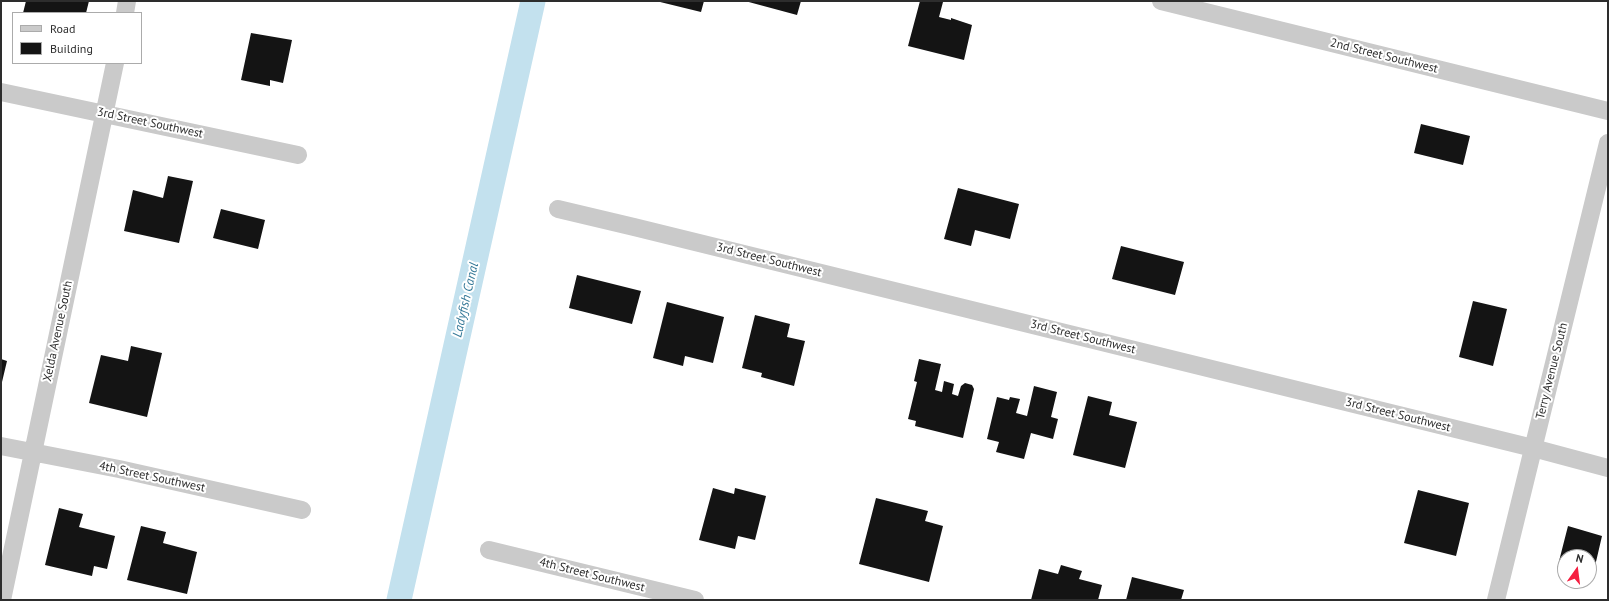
<!DOCTYPE html>
<html>
<head>
<meta charset="utf-8">
<style>
	body { margin:0 }
	#map { position:relative; width:1609px; height:601px; overflow:hidden; background:#fff; font-family:"PT Sans",sans-serif }
	canvas { display:block }
	.frame { position:absolute; inset:0; border:2px solid #2d2d2d; pointer-events:none }
	.legend { position:absolute; left:12px; top:12px; width:130px; height:52px; box-sizing:border-box; background:#fff; border:1px solid #ababab; margin:0; padding:5px 7px; list-style:none; font-size:12px; color:#2d2d2d }
	.legend li { display:flex; align-items:center; gap:8px; height:20px }
	.legend b { width:20px; border:1px solid #ababab }
	.north { position:absolute; left:1557px; top:549px; width:40px; height:40px; box-sizing:border-box; background:#fff; border:1px solid #ababab; border-radius:50%; rotate:14deg; font-size:11px; font-weight:700; line-height:16px; text-align:center; color:#2d2d2d }
	.north::after { content:''; display:block; margin:auto; width:14px; height:18px; background:#f51e40; clip-path:polygon(50% 0,100% 100%,50% 72%,0 100%) }
</style>
</head>
<body>
<div id="map">
<canvas width="1609" height="601"></canvas>
<div class="frame"></div>
<ul class="legend">
<li><b style="height:5px;background:#cacaca"></b>Road</li>
<li><b style="height:11px;background:#141414"></b>Building</li>
</ul>
<div class="north">N</div>
</div>
<script>
const context = document.querySelector('canvas').getContext('2d');
context.lineJoin = 'round';
function poly(rows) {
  const path = new Path2D();
  for (const r of rows) {
    path.moveTo(r[0], r[1]);
    for (let i = 2; i < r.length; i += 2) path.lineTo(r[i], r[i + 1]);
  }
  return path;
}
function stroke(path, color, width, dash) {
  context.strokeStyle = color;
  context.lineWidth = width;
  context.lineCap = dash ? 'butt' : 'round';
  context.setLineDash(dash || []);
  context.stroke(path);
}
function fill(path, color) {
  context.fillStyle = color;
  context.fill(path, 'evenodd');
}
function drawText(font, color, halo, rows, align = 'center') {
  context.font = font + ' "PT Sans",sans-serif';
  context.lineWidth = 4;
  context.setLineDash([]);
  context.textBaseline = 'middle';
  context.strokeStyle = halo;
  context.fillStyle = color;
  for (const [text, x, y, turn = 0] of rows) {
    context.save();
    context.translate(x, y);
    context.rotate((+turn || 0) * Math.PI / 180);
    context.textAlign = isNaN(turn) ? turn : align;
    if (halo) context.strokeText(text, 0, 0);
    context.fillText(text, 0, 0);
    context.restore();
  }
}
const canal = poly([
	[399,600,533,1]
]);
const building = poly([
	[26,1,89,1,86,13,23,13],
	[656,1,704,1,701,12],
	[745,1,801,1,797,15],
	[920,1,943,2,939,17,951,20,951,18,972,25,964,60,908,46],
	[251,33,292,40,283,83,270,80,270,86,241,80],
	[1421,124,1470,136,1463,165,1414,153],
	[168,176,193,181,179,243,124,231,133,190,163,198],
	[958,188,1019,204,1010,239,975,230,971,246,944,239],
	[221,209,265,220,258,249,213,238],
	[1121,246,1184,262,1175,295,1112,279],
	[577,275,641,291,632,324,569,308],
	[1473,301,1507,309,1493,366,1459,357],
	[667,302,724,317,713,363,685,356,683,366,653,358],
	[755,315,790,324,787,337,805,341,794,386,761,377,762,373,742,368],
	[131,346,162,353,147,417,89,403,101,355,128,361],
	[1,359,7,361,2,382,1,382],
	[919,359,941,364,935,390,942,392,944,381,954,384,952,394,958,396,961,386,965,383,972,385,974,389,963,438,915,426,916,421,908,419,917,382,914,381],
	[1034,386,1057,392,1051,417,1058,419,1053,439,1031,433,1024,459,996,452,999,442,987,439,997,397,1009,400,1010,397,1020,399,1016,413,1027,416],
	[1088,396,1112,402,1109,415,1137,422,1125,468,1073,455],
	[713,488,734,494,735,488,766,496,755,540,738,536,735,549,699,540],
	[1418,490,1469,503,1456,556,1404,543],
	[876,498,928,511,925,521,943,526,929,582,859,564],
	[59,508,83,514,79,527,115,536,107,569,94,566,92,576,45,565],
	[141,526,166,532,163,543,197,552,187,594,127,580],
	[1568,526,1602,536,1592,579,1589,578,1589,557,1565,557,1565,571,1557,569],
	[1061,565,1082,571,1079,579,1102,585,1098,600,1031,600,1039,569,1058,574],
	[1132,577,1184,590,1181,600,1126,600]
]);
const minor = poly([
	[1161,1,1608,111],
	[125,13,127,1],
	[1,92,298,155],
	[558,209,634,227,1533,448,1608,468],
	[1,446,119,469,302,510],
	[489,550,695,600],
	[2,600,115,63],
	[1496,600,1608,143]
]);
const streetNames = [
	["2nd Street Southwest",1384,56,14],
	["3rd Street Southwest",150,123,12],
	["3rd Street Southwest",769,260,14],
	["Xelda Avenue South",58,331,-78],
	["3rd Street Southwest",1083,337,14],
	["Terry Avenue South",1552,371,-76],
	["3rd Street Southwest",1398,415,14],
	["4th Street Southwest",152,477,12],
	["4th Street Southwest",592,575,14]
];
const waterNames = [
	["Ladyfish Canal",466,300,-77]
];
stroke(canal, '#c3e1ee', 25);
fill(building, '#141414');
stroke(minor, '#cacaca', 18);
drawText('12px', '#2d2d2d', '#fff', streetNames);
drawText('italic 13px', '#347897', '#fff', waterNames);
</script>
</body>
</html>
